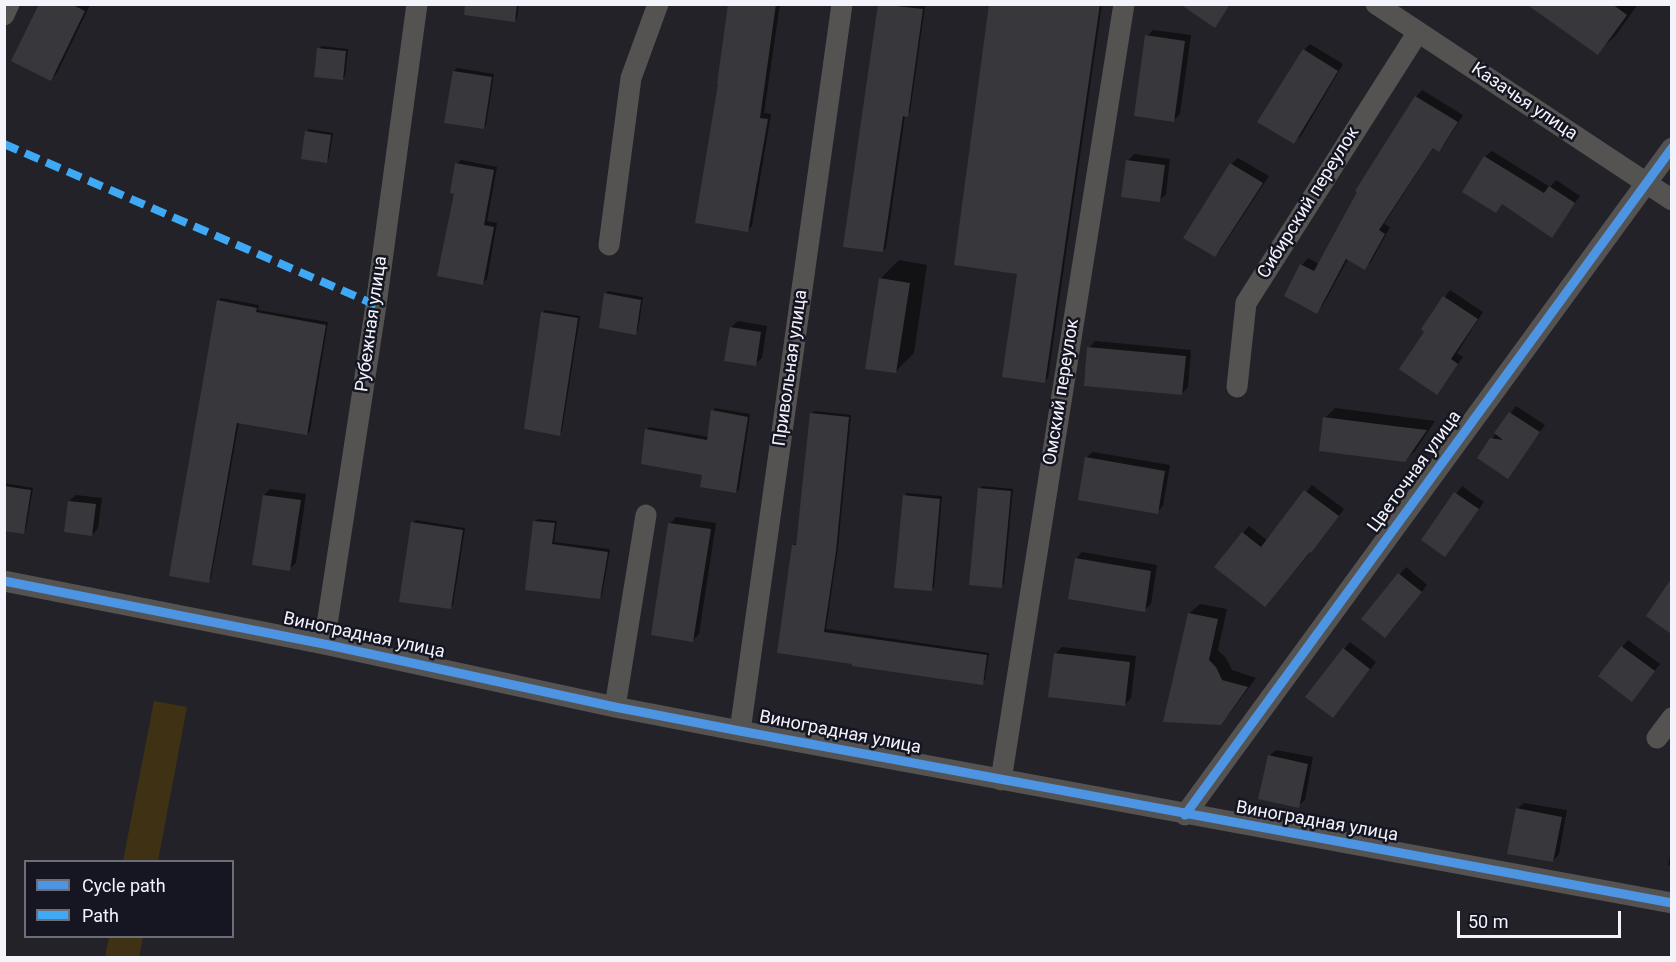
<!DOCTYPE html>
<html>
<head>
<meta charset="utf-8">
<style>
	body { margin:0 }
	#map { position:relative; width:1676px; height:962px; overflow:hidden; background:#222228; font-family:Roboto,sans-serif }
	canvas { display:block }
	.frame { position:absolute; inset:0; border:6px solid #f2f3fb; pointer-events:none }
	.legend { position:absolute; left:24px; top:860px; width:210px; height:78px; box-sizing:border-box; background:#151621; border:2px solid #6d6e78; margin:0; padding:8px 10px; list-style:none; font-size:18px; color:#f2f3fb }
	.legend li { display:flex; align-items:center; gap:12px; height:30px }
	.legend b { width:30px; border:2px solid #6d6e78 }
	.scale { position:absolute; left:1457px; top:911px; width:164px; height:27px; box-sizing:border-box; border:3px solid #f2f3fb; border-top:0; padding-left:8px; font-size:18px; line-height:21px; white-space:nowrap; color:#f2f3fb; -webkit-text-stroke:4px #151621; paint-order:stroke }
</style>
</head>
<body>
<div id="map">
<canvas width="1676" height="962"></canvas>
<div class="frame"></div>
<ul class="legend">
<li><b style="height:8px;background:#4d94e3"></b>Cycle path</li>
<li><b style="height:8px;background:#3fa9f5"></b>Path</li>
</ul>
<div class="scale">50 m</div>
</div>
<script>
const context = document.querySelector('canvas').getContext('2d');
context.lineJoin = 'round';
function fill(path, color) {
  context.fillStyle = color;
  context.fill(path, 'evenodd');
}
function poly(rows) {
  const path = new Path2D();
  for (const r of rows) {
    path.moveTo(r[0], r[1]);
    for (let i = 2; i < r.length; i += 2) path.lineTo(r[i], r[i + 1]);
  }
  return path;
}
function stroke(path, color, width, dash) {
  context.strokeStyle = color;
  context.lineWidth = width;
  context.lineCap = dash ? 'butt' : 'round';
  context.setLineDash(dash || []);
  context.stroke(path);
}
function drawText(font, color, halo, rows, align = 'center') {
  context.font = font + ' Roboto,sans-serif';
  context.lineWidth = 5;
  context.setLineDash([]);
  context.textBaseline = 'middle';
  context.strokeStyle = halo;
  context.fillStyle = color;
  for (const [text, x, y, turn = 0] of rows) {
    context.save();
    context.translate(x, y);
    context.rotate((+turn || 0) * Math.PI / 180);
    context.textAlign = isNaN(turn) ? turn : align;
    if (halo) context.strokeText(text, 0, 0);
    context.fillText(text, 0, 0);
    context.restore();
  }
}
const green = poly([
	[154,701,187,707,158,861,123,861],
	[109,937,143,937,139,957,105,957]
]);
const shadow = poly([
	[40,4,90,5,57,73,51,79],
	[478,4,519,4,517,18,514,21],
	[730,4,780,4,764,113,771,114,752,226,748,230,720,83],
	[879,4,925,6,910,112,905,115,886,248,883,251],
	[990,4,1102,4,1048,378,1045,381,1018,272],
	[1529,4,1638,4,1616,35,1597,53],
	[1153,30,1191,35,1180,114,1174,120,1147,36],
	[1310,44,1343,64,1301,136,1294,142,1304,50],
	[322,46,348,49,345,76,342,79,319,49],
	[457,68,494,74,486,125,484,128,454,71],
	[1422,90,1463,115,1445,144,1439,150,1434,147,1384,224,1390,227,1371,262,1365,268,1348,259,1323,305,1317,312,1302,265,1308,258,1319,264,1359,192,1416,97],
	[309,129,333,133,329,158,327,161,306,132],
	[1492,151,1550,187,1556,180,1580,196,1551,236,1503,203,1496,211,1485,157],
	[1134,154,1170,159,1166,194,1159,201,1128,161],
	[1238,158,1269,176,1221,249,1215,256,1231,164],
	[461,160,497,167,487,221,497,223,487,279,483,283,456,193,457,164],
	[899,260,927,265,914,353,895,372,880,279],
	[1450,290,1483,312,1457,353,1463,357,1437,393,1426,331,1423,329],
	[608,291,643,297,638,330,635,333,605,294],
	[221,298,259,305,258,310,328,322,310,431,307,434,239,422,211,578,209,581,218,301],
	[545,310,580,316,562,431,559,434,542,313],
	[738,321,767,326,762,358,755,364,731,327],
	[1095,341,1191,350,1188,387,1181,394,1089,348],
	[1516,406,1545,425,1508,477,1492,439],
	[715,408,750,414,739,489,736,492,703,474,647,430,649,427,709,437,713,411],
	[1335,408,1435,421,1415,451,1404,461,1325,418],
	[815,411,851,415,838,547,826,629,989,653,985,680,982,683,778,652,794,545,796,543,812,413],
	[1093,452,1170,465,1163,506,1157,512,1086,458],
	[4,483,33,488,26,529,23,532,4,529],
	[1312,485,1344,509,1317,545,1265,605,1243,533,1249,526,1268,541],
	[982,486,1013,489,1004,584,1001,586,980,489],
	[1462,486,1484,502,1445,555,1423,540],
	[270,489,306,494,296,563,289,569,264,495],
	[907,493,942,496,934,587,931,590,904,496],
	[76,495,102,498,98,528,92,535,69,501],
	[676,517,716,523,699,634,693,640,670,524],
	[538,519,557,521,554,542,610,549,602,595,599,597,526,588,535,521],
	[416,520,465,528,453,605,450,608,413,523],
	[1082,552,1157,565,1151,604,1144,610,1076,559],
	[1406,567,1427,585,1392,630,1363,618],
	[1672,583,1672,632,1648,615],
	[1200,604,1227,609,1218,650,1226,658,1232,670,1256,678,1230,713,1220,724,1190,613],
	[1628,640,1660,664,1632,700,1600,675],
	[1350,642,1376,662,1333,716,1344,649],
	[1062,647,1136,656,1131,698,1124,705,1055,654],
	[1276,750,1313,757,1305,800,1298,806,1269,756],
	[1524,803,1567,810,1559,854,1553,861,1517,809],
	[1672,844,1672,866,1668,865]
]);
const building = poly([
	[39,4,71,4,85,11,51,81,11,61],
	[465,4,517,4,515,22,464,15],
	[728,4,776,4,760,118,768,119,748,232,695,223,718,84,717,84],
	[878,4,923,9,908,117,903,116,883,252,843,247],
	[989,4,1100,4,1045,383,1002,377,1017,274,954,265],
	[1180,4,1230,4,1215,28],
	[1526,4,1612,4,1627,15,1598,55],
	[1145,35,1185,41,1174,122,1134,116],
	[317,48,346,51,343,80,314,77],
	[1303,49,1338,71,1294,144,1257,122],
	[453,71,492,77,484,129,444,123],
	[1415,96,1458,122,1439,152,1433,148,1379,230,1385,234,1365,270,1346,259,1317,314,1284,296,1300,264,1314,271,1357,192,1355,191],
	[305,131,331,135,327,163,301,159],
	[1484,156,1544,193,1549,186,1575,203,1552,238,1502,204,1496,213,1462,192],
	[1126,160,1165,165,1160,202,1121,197],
	[455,163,494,170,484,225,494,227,483,285,437,276,454,194,450,193],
	[1230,163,1263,183,1215,257,1183,238],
	[879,278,910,283,896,373,865,369],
	[604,293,641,300,636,335,599,328],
	[1443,296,1478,319,1451,359,1458,364,1437,395,1399,369,1424,332,1421,329],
	[217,300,257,308,256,312,326,325,307,435,237,423,209,583,169,576],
	[541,312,578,318,560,436,524,429],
	[730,327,761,332,756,366,724,361],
	[1087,347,1186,356,1182,395,1084,386],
	[711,410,748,417,736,493,700,487,702,475,641,464,645,429,707,440],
	[1509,412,1540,432,1508,479,1477,458,1490,438,1503,440,1494,433],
	[810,413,849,417,836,551,824,632,987,655,983,685,852,666,852,664,777,653,792,545,796,545],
	[1323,417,1401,427,1427,430,1405,462,1319,451],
	[1085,457,1165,471,1158,514,1078,500],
	[4,486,31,490,24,534,4,531],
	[978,488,1011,491,1002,588,969,585],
	[1304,490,1339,516,1311,553,1310,552,1265,607,1214,567,1242,532,1261,547],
	[1454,492,1479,509,1445,557,1421,540],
	[263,495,301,500,290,571,252,565],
	[903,495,940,499,932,591,894,588],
	[68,501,96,504,92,536,64,532],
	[533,521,555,523,552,544,608,552,600,599,525,590],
	[411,522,463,530,451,609,399,602],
	[668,523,711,529,693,642,651,635],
	[1075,558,1151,571,1145,612,1068,599],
	[1398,573,1422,592,1385,638,1361,619],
	[1671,579,1671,634,1646,616],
	[1188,613,1218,619,1209,660,1216,667,1222,680,1248,687,1221,725,1163,722],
	[1621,646,1655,671,1632,702,1598,676],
	[1343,648,1370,669,1333,718,1305,697],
	[1054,653,1130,662,1125,706,1048,697],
	[1268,755,1308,764,1299,808,1258,799],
	[1516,808,1562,817,1553,862,1507,854]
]);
const minor = poly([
	[1376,4,1672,200],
	[4,15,9,4],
	[609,245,631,78,658,4],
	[1237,387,1246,303,1418,32],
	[4,581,324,644,615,707,740,731,1672,903],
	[324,644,376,305,417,4],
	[615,707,646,515],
	[740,731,842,4],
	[1657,738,1672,718],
	[1001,780,1124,4],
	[1185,815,1672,148]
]);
const quiet = poly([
	[4,144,376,305]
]);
const cycleway = poly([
	[4,581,324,644,615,707,740,731,1672,903],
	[1185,815,1672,148]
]);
const streetNames = [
	["Казачья улица",1524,102,34],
	["Сибирский переулок",1309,203,-58],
	["Рубежная улица",372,324,-82],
	["Привольная улица",791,368,-82],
	["Омский переулок",1062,392,-81],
	["Цветочная улица",1415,472,-54],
	["Виноградная улица",364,636,12],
	["Виноградная улица",840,733,11],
	["Виноградная улица",1317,822,10]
];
fill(green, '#3f3214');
fill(shadow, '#0007');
fill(building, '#38383c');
stroke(minor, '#545352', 21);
stroke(quiet, '#3fa9f5', 8, [15, 8]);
stroke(cycleway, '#4d94e3', 9);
drawText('18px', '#f2f3fb', '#151621', streetNames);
</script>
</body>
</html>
